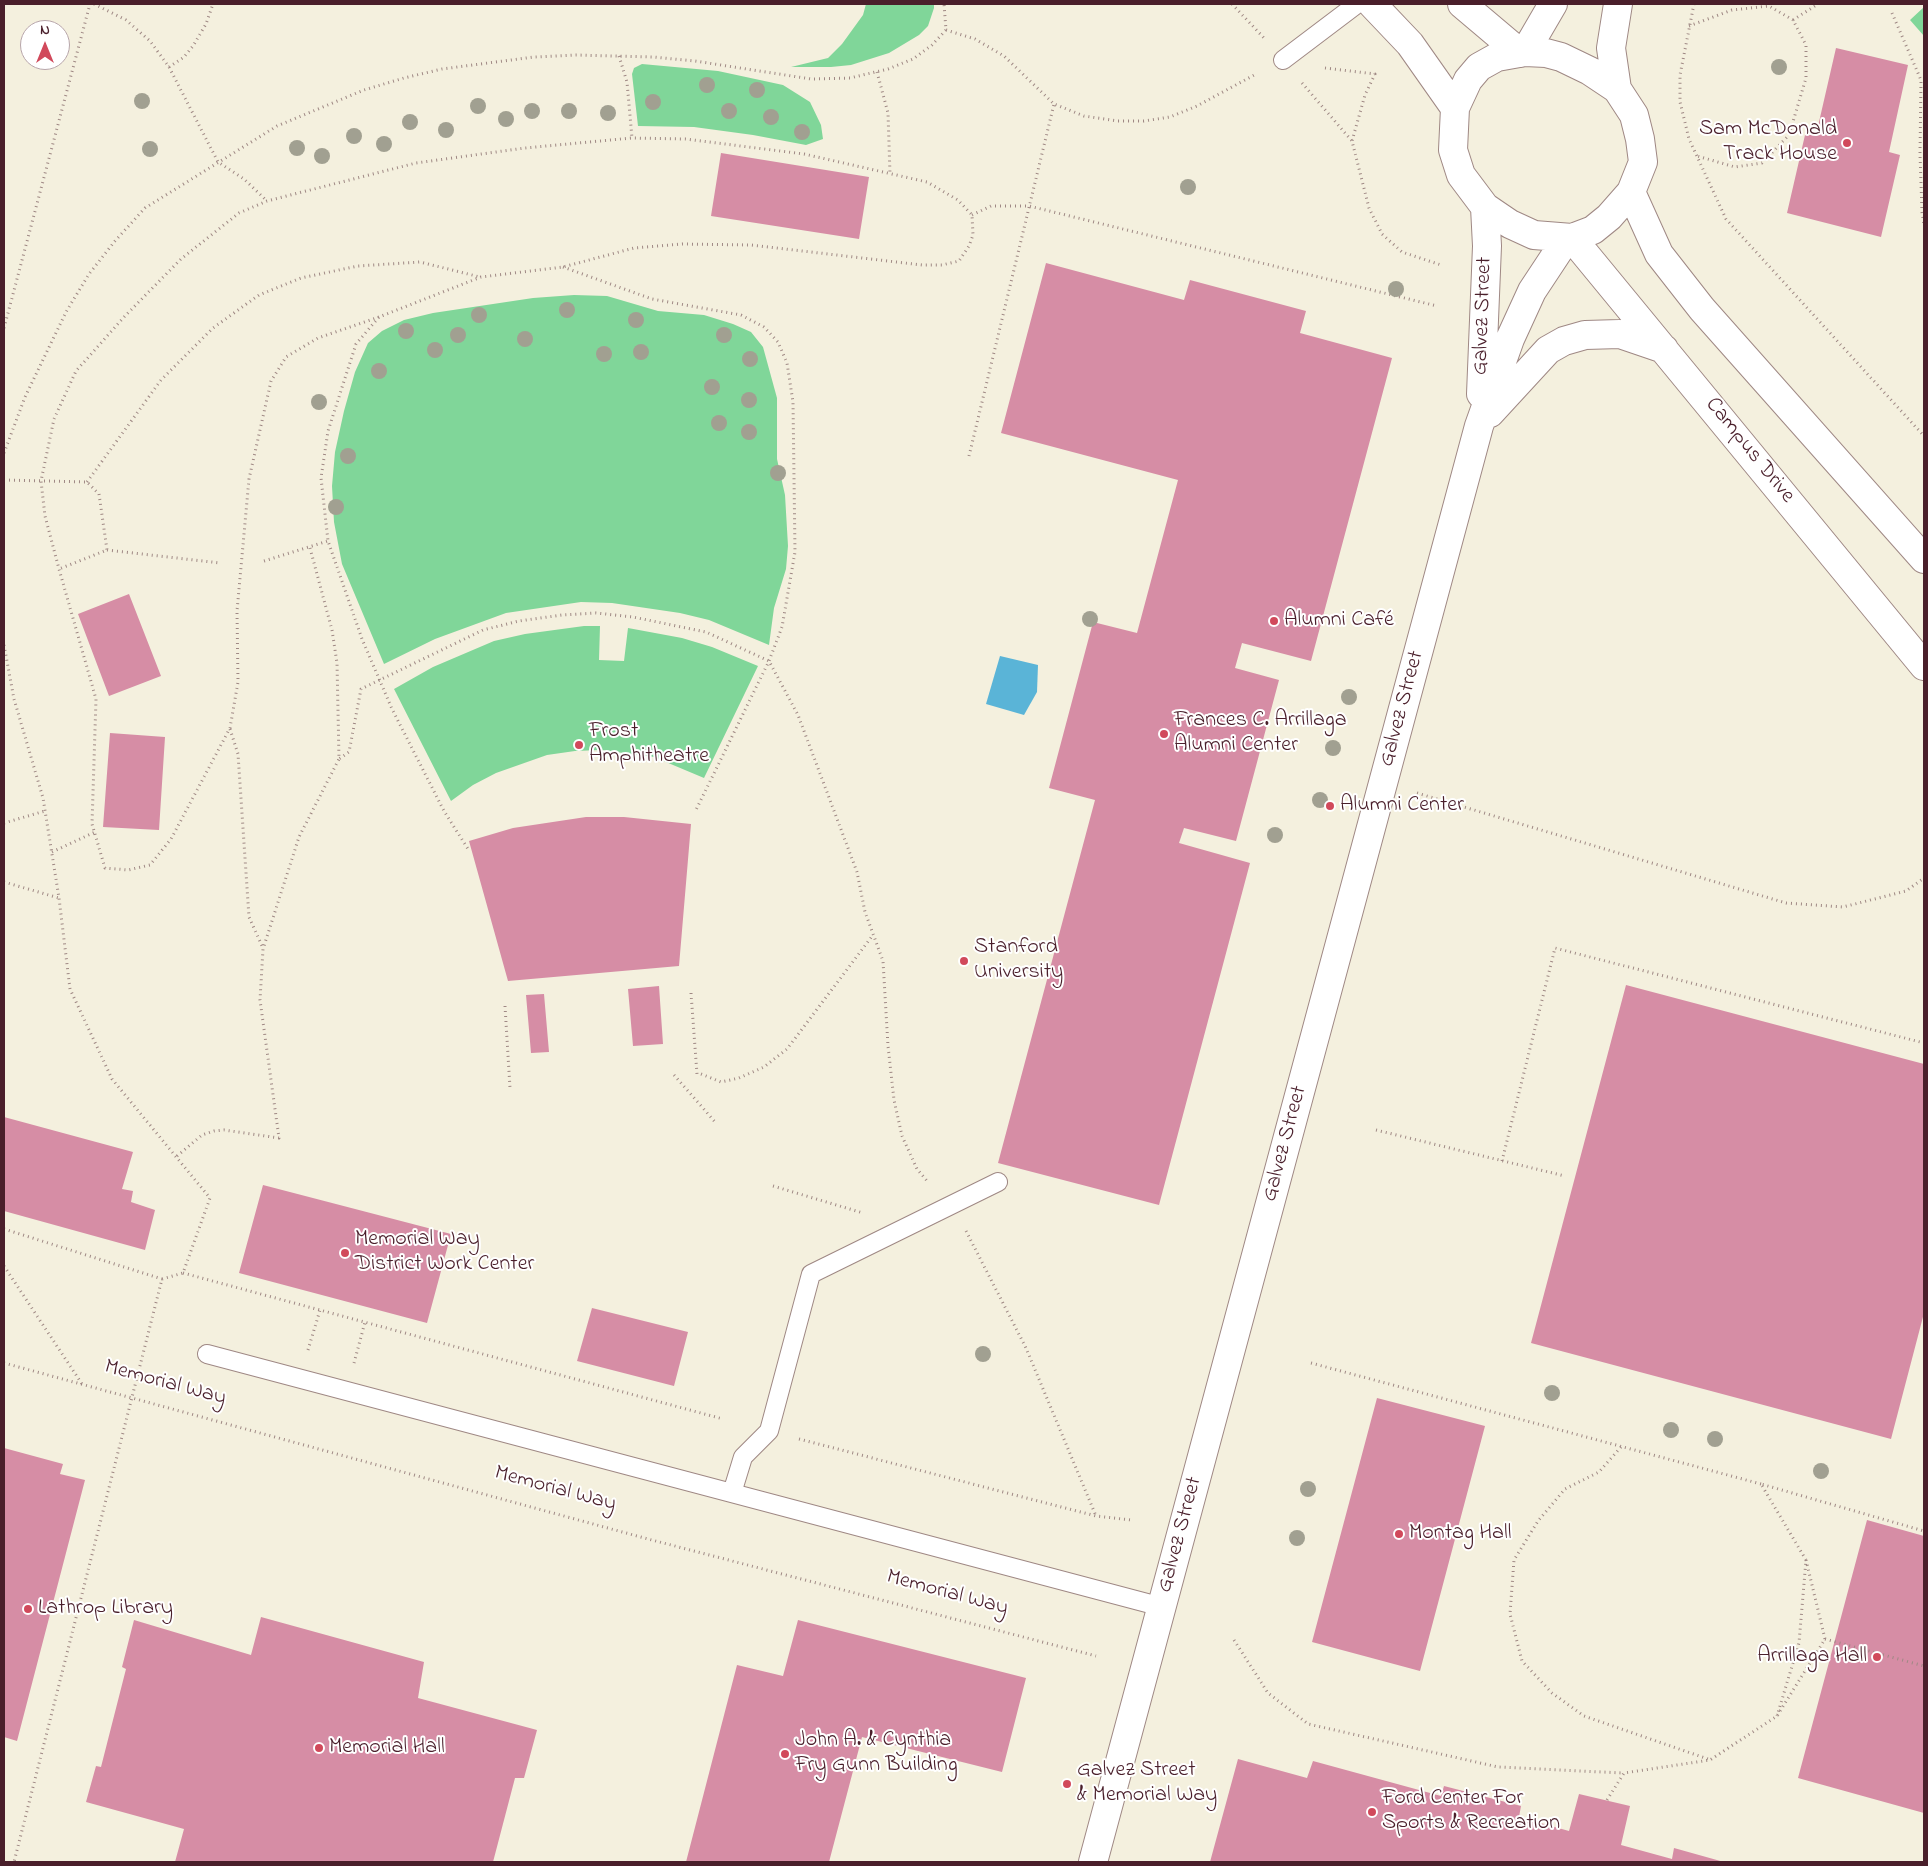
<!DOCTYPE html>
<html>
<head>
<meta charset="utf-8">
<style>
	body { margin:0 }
	#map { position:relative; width:1928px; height:1866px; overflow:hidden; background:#f4f0de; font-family:"Indie Flower",sans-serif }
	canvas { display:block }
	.frame { position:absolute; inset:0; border:5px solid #4a1f2b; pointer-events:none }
	.north { position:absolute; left:20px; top:20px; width:50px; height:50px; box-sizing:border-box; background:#fff; border:1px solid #b7a5aa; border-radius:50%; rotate:0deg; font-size:14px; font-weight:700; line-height:20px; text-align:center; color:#4a1f2b }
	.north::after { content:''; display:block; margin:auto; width:18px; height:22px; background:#d1495b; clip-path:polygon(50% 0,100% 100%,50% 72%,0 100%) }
</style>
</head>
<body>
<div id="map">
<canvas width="1928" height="1866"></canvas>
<div class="frame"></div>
<div class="north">N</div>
</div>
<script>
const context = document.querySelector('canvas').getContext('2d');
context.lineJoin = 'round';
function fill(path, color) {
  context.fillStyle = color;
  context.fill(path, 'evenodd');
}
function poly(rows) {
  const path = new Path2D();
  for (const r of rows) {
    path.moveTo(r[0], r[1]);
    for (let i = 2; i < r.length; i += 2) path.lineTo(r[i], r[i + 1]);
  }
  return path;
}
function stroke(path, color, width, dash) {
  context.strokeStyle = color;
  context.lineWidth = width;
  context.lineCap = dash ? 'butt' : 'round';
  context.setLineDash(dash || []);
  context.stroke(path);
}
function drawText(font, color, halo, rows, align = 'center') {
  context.font = font + ' "Indie Flower",sans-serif';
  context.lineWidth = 4;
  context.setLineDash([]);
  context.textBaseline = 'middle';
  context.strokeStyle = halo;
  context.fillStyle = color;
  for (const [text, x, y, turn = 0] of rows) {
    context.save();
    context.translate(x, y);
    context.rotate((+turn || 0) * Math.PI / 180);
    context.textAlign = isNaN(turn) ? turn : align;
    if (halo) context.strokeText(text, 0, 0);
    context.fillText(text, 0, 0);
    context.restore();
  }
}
const green = poly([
	[866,4,934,4,934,8,928,26,919,35,889,53,851,65,831,67,791,67,828,58,842,44,863,15],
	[1924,7,1924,36,1910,20],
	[642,64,718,71,783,85,810,102,821,125,823,139,806,145,753,135,694,127,638,126,632,74,634,68],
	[574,295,607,296,658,311,704,315,733,324,751,332,763,347,777,398,777,459,785,495,788,546,786,569,774,608,769,645,709,620,680,613,612,603,581,602,506,613,435,639,384,664,342,564,334,522,332,486,335,452,344,411,355,372,368,343,382,331,404,320,433,313,533,298],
	[584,626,600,626,599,660,624,661,628,628,682,638,712,647,758,666,704,778,654,757,600,750,575,751,547,755,496,773,473,785,451,801,394,689,433,667,494,641,525,634]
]);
const water = poly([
	[1000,656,1038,665,1037,692,1024,715,986,704]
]);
const building = poly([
	[1836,48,1908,65,1889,152,1900,155,1881,237,1787,213,1805,135,1816,135],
	[721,153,869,177,859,239,711,216],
	[1046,263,1184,300,1190,280,1306,311,1300,333,1392,358,1311,661,1242,643,1235,668,1279,680,1236,841,1184,828,1179,843,1250,863,1159,1205,998,1163,1095,800,1049,788,1093,622,1137,633,1178,480,1001,433],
	[129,594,161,676,109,696,78,614],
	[110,733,165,737,159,830,103,827],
	[586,817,624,817,691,824,679,966,508,981,469,841,513,828],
	[1626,985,1924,1064,1924,1313,1891,1439,1531,1343],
	[659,986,663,1044,633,1046,628,989],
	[544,994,549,1052,531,1053,526,995],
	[4,1117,133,1152,122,1189,133,1191,131,1202,155,1210,145,1250,4,1211],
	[263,1185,451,1234,427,1323,239,1273],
	[592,1308,688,1332,674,1386,577,1361],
	[1377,1398,1485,1426,1420,1671,1312,1642],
	[4,1448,63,1464,60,1474,85,1480,17,1741,4,1737],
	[1867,1520,1924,1536,1924,1813,1798,1778],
	[261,1617,424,1662,418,1698,537,1730,524,1778,515,1778,493,1862,175,1862,184,1829,86,1802,96,1766,101,1767,126,1669,122,1667,134,1620,251,1655],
	[798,1620,1026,1678,1002,1772,862,1737,829,1862,686,1862,737,1665,783,1676],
	[1238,1759,1307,1778,1313,1761,1441,1796,1444,1786,1521,1806,1519,1817,1569,1831,1579,1794,1630,1806,1621,1845,1672,1859,1674,1848,1724,1862,1210,1862]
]);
const path = poly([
	[94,4,126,20,150,41,169,67,218,162,244,179,267,201],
	[1232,4,1264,38],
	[1694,4,1680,75,1680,102,1689,139,1726,219,1924,436],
	[1892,13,1921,80,1920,154,1922,212,1924,225],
	[1793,20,1818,4],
	[1689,26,1732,10,1769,6,1793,20,1806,45,1806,78,1789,135,1762,163,1735,167,1697,156],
	[946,30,975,39,1004,56,1054,104,1084,116,1118,121,1144,121,1170,117,1197,106,1256,74],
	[619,56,627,82,632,138],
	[169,67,184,57,193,46,206,24,213,4],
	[1325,68,1375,74,1365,95,1352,141],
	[877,72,888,113,890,174],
	[1302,83,1352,141,1369,208,1382,234,1402,252,1441,265],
	[972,215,991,206,1029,206,1437,306],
	[563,267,652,299,741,315,764,327,778,342,787,363,793,402,795,552,782,627,769,661,696,810],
	[379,317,318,338,286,357,271,381,249,479,237,611,238,682,230,728,171,839,150,865,128,870,105,868,92,824,96,699,59,569,45,516,41,481,54,419,76,371,125,316,181,259,239,213,267,201,416,163,525,148,632,138,685,139,804,154,927,182,958,200,972,215,973,235,969,246,959,261,942,265,922,265,751,245,682,244,634,248,563,267,481,277,379,317,356,344,328,431,321,478,328,541,362,639,392,709,444,811,468,849],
	[4,328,90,4],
	[4,453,25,397,66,312,89,274,115,241,145,208,277,126,364,90,404,78,442,69,534,57,576,55,653,57,695,61,811,79,850,78,888,69,913,59,932,45,946,30,944,4],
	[969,456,1054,104],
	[4,480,87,482,99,494,107,550,59,569],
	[87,482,161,380,213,328,259,295,301,278,358,266,420,262,480,277],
	[310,548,332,630,337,663,339,759,349,752,361,689,483,630,519,621,562,615,596,613,633,617,706,632,769,661,798,715,857,872,865,912,883,961,888,1046,894,1100,902,1136,917,1169,928,1182],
	[107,550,220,563],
	[264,561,328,541],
	[4,645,14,699,43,798,59,898,70,989,112,1079,210,1198,183,1273,162,1279,14,1862],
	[230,729,238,754,249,917,263,948],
	[1417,793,1786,903,1843,907,1906,891,1924,878],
	[4,823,45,811],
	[52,852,95,832],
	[4,882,59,898],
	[691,993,697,1074],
	[505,1006,510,1088],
	[701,1074,721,1082,739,1078,764,1067,787,1049,873,935],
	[674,1075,716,1123],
	[1376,1130,1565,1176],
	[177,1156,202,1135,214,1131,224,1130,279,1138,260,1000,263,949,299,837,339,759],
	[1502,1161,1555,948,1924,1043],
	[773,1186,863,1213],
	[4,1229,162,1279],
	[966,1231,1026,1348,1096,1516],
	[4,1266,82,1384],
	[183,1273,723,1419],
	[308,1350,320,1310],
	[4,1363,648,1539,1096,1656],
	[354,1363,365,1322],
	[1311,1363,1761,1484],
	[799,1439,1096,1516,1131,1520],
	[1621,1447,1599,1472,1565,1489,1538,1521,1514,1560,1510,1614,1522,1661,1552,1693,1584,1716,1708,1759],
	[1806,1560,1761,1484,1924,1531],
	[1825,1639,1924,1666],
	[1234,1640,1268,1693,1308,1724,1498,1767,1623,1773],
	[1607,1800,1624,1773,1710,1760,1777,1716,1825,1639,1806,1560,1799,1643,1777,1716]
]);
const service = poly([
	[1283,60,1357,4],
	[207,1354,1162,1607],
	[732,1493,743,1457,769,1431,811,1274,998,1182]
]);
const tertiary = poly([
	[1372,4,1410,44,1455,108],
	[1462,4,1520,53],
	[1525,52,1546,53,1561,57,1590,71,1617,89,1634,115,1640,139,1643,162,1631,192,1609,217,1593,230,1572,238,1534,235,1510,224,1485,207,1461,175,1453,150,1455,108,1468,80,1479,67,1497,57,1525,52],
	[1525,52,1553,4],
	[1617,89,1611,48,1618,4],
	[1631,192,1659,254,1702,309,1924,559],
	[1572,238,1924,666],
	[1481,394,1487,246,1485,207],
	[1490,413,1548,350,1564,341,1585,335,1620,334,1664,349],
	[1093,1862,1479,426,1510,339,1532,291,1567,238]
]);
const trees = [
	[1779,67],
	[707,85],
	[757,90],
	[142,101],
	[653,102],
	[478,106],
	[532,111],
	[569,111],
	[729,111],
	[608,113],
	[771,117],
	[506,119],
	[410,122],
	[446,130],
	[802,132],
	[354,136],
	[384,144],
	[297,148],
	[150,149],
	[322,156],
	[1188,187],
	[1396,289],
	[567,310],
	[479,315],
	[636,320],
	[406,331],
	[458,335],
	[724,335],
	[525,339],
	[435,350],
	[641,352],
	[604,354],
	[750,359],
	[379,371],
	[712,387],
	[749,400],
	[319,402],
	[719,423],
	[749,432],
	[348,456],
	[778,473],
	[336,507],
	[1090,619],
	[1349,697],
	[1333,748],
	[1320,800],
	[1275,835],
	[983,1354],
	[1552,1393],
	[1671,1430],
	[1715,1439],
	[1821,1471],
	[1308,1489],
	[1297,1538]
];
const markers = [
	[1847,143,5,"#d1495b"],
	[1274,621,5,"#d1495b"],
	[1164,734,5,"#d1495b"],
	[579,745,5,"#d1495b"],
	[1330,806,5,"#d1495b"],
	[964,961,5,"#d1495b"],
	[345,1253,5,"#d1495b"],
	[1399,1534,5,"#d1495b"],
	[28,1609,5,"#d1495b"],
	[1877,1657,5,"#d1495b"],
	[319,1748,5,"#d1495b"],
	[785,1754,5,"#d1495b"],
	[1067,1784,5,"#d1495b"],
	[1372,1812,5,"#d1495b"]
];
const poiNames = [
	["Sam McDonald",1837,130,"right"],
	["Track House",1837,155,"right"],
	["Alumni Café",1284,621],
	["Frances C. Arrillaga",1174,721],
	["Alumni Center",1174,746],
	["Frost",589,732],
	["Amphitheatre",589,757],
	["Alumni Center",1340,806],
	["Stanford",974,948],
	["University",974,973],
	["Memorial Way",355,1240],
	["District Work Center",355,1265],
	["Montag Hall",1409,1534],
	["Lathrop Library",38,1609],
	["Arrillaga Hall",1867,1657,"right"],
	["John A. & Cynthia",795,1741],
	["Fry Gunn Building",795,1766],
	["Memorial Hall",329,1748],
	["Galvez Street",1077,1771],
	["& Memorial Way",1077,1796],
	["Ford Center For",1382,1799],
	["Sports & Recreation",1382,1824]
];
const streetNames = [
	["Galvez Street",1484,316,-88],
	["Campus Drive",1749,451,51],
	["Galvez Street",1403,709,-75],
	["Galvez Street",1286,1144,-75],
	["Memorial Way",165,1384,15],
	["Memorial Way",555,1490,15],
	["Galvez Street",1181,1535,-75],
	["Memorial Way",947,1594,15]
];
fill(green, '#80d699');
fill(water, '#5ab4d7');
fill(building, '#d68da5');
stroke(service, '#9f8884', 20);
stroke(tertiary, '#9f8884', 30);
stroke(path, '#9f8884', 3, [1, 4]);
stroke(service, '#fff', 18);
stroke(tertiary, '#fff', 28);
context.fillStyle = '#a1a091';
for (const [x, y] of trees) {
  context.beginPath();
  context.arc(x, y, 8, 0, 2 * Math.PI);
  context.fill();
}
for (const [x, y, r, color] of markers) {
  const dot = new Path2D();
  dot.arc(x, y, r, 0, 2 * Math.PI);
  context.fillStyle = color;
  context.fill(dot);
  stroke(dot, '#fff', 2);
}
drawText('22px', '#4a1f2b', '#fff', poiNames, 'left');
drawText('22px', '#4a1f2b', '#fff', streetNames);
</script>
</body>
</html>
